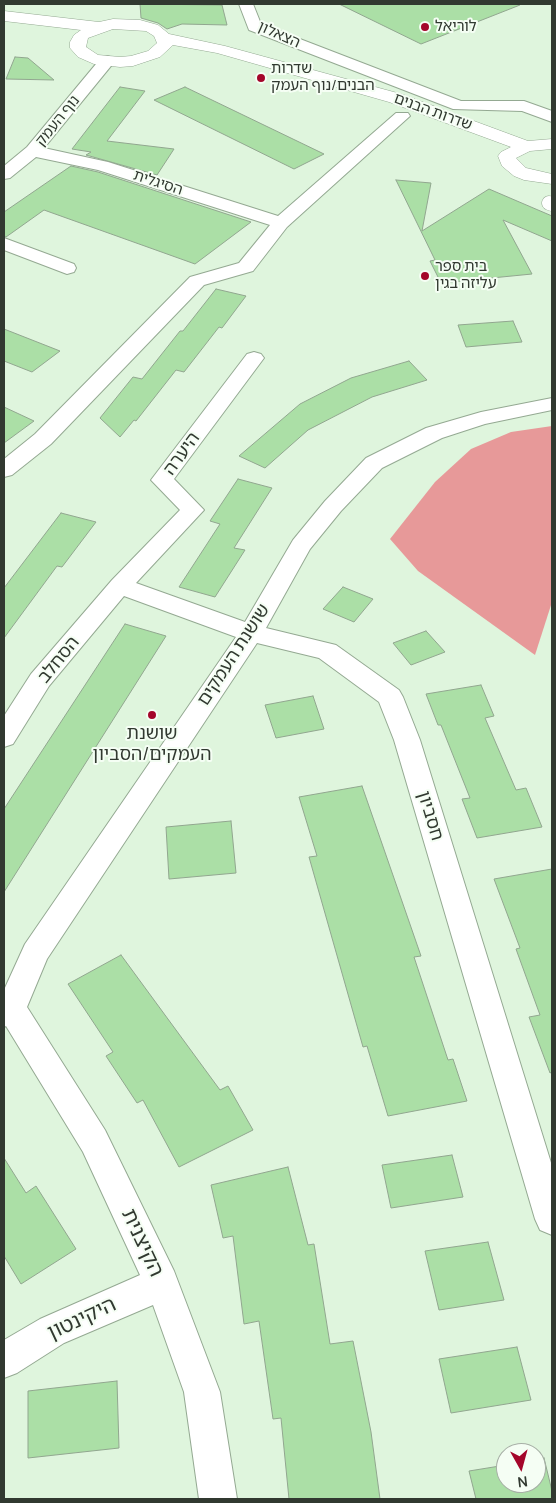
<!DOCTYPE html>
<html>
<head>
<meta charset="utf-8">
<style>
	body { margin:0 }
	#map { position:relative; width:556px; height:1503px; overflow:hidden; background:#dff5dd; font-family:Manrope,sans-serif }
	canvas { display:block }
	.frame { position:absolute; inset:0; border:5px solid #313930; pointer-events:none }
	.north { position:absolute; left:496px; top:1443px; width:50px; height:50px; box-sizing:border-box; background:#f5fef4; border:1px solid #a7afa6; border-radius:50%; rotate:173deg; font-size:14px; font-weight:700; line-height:20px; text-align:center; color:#313930 }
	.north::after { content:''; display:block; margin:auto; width:18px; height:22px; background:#a4062a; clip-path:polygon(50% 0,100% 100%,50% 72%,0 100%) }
</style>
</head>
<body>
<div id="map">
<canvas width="556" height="1503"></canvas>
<div class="frame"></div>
<div class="north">N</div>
</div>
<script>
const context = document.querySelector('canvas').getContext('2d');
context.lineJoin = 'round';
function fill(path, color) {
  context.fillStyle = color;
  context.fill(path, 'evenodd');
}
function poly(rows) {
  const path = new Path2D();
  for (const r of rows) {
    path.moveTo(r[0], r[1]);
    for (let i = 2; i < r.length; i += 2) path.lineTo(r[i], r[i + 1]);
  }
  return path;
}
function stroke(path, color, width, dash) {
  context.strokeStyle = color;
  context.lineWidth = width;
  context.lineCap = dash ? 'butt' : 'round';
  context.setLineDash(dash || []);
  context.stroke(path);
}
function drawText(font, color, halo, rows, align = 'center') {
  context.font = font + ' Manrope,"Noto Sans Hebrew",sans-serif';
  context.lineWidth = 4;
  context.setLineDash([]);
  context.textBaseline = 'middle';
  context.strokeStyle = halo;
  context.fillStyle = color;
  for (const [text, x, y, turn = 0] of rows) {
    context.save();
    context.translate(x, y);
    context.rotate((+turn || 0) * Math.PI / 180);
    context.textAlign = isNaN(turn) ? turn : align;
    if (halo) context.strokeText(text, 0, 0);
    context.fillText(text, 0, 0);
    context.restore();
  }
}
const forest = poly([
	[552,426,552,602,535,655,418,571,390,539,435,482,471,449,511,432]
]);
const building = poly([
	[140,4,222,5,227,25,182,24,167,29,158,23,141,18,140,4],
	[339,4,519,4,520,5,421,44,339,4],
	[15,57,28,58,54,80,6,79,15,57],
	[120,87,145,91,107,141,174,149,157,175,86,155,91,152,72,149,120,87],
	[185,87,324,154,294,169,154,100,185,87],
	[71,166,98,172,251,222,195,264,44,210,6,237,4,236,4,212,71,166],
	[396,180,431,183,422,231,489,189,552,216,552,241,503,220,532,274,441,283,430,261,435,260,396,180],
	[216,289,246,296,222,328,219,327,184,372,176,370,136,421,134,420,120,437,100,418,133,377,142,379,180,331,183,331,216,289],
	[513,321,522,342,466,347,458,325,513,321],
	[4,329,60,351,32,372,4,361,4,329],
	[409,361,427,380,372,397,308,430,265,468,239,456,300,404,351,378,409,361],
	[4,407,34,421,4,443,4,407],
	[238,479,272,488,234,548,245,550,215,597,179,587,220,524,210,521,238,479],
	[61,513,96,522,62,567,57,566,4,638,4,588,61,513],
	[343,587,373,599,354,622,323,609,343,587],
	[125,624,166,636,4,892,4,809,125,624],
	[426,631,445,652,411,665,393,643,426,631],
	[481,685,494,716,485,718,516,790,526,788,542,827,477,838,462,799,470,798,441,725,438,725,426,694,481,685],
	[313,696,324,729,276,738,265,705,313,696],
	[362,786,421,956,414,957,448,1060,453,1059,467,1101,388,1116,367,1046,363,1047,309,857,317,856,299,797,362,786],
	[231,821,236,873,169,879,166,827,231,821],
	[552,869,552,1072,550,1073,529,1017,540,1015,516,949,520,948,494,879,552,869],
	[121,955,220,1090,228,1086,253,1130,179,1167,143,1100,137,1103,106,1056,113,1052,68,984,121,955],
	[452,1155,463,1197,391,1208,382,1165,452,1155],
	[4,1158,26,1193,36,1186,76,1249,21,1284,4,1256,4,1158],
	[288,1167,308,1245,314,1244,330,1344,353,1341,371,1432,380,1499,289,1499,281,1418,273,1419,259,1321,244,1324,233,1236,223,1238,211,1185,288,1167],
	[488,1242,504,1300,439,1310,425,1251,488,1242],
	[517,1347,531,1400,451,1413,439,1359,517,1347],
	[117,1381,119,1448,28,1458,28,1391,117,1381],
	[544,1458,552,1491,552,1499,476,1499,469,1471,506,1465,506,1483,536,1483,536,1460,544,1458]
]);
const lane = poly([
	[549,203,552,204]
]);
const street = poly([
	[239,4,253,4,261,24,461,101,524,101,552,111,552,122,522,111,453,109,249,30,239,4],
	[107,56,113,58,115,61,44,148,108,162,278,216,396,113,408,113,410,116,287,227,253,271,204,285,51,444,12,475,4,477,4,459,35,434,190,277,239,263,270,225,98,170,36,157,10,178,4,179,4,166,27,147,101,58,107,56],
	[4,238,74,264,76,268,74,272,67,274,4,250,4,238],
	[254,352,261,354,264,358,174,479,204,510,136,583,245,622,293,540,325,501,366,458,426,428,481,412,552,398,552,410,485,424,442,438,382,468,341,511,310,549,266,628,336,645,399,690,403,697,420,740,552,1166,552,1235,540,1230,535,1219,394,740,379,702,319,658,257,643,47,959,27,1007,105,1130,174,1271,220,1392,237,1499,199,1499,184,1392,153,1305,64,1343,17,1373,4,1378,4,1340,40,1319,140,1275,83,1152,6,1026,4,1027,4,990,25,944,236,637,124,596,49,686,13,744,4,747,4,716,31,674,112,580,180,510,151,480,247,354,254,352]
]);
const secondary = poly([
	[4,11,99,22,113,19,140,20,158,25,169,34,225,46,401,94,528,141,552,139,552,149,530,151,516,158,526,168,552,174,552,184,524,180,514,176,502,166,498,156,501,152,511,147,389,102,217,53,173,45,160,57,133,66,120,67,94,64,78,57,70,48,70,42,74,35,81,30,4,21,4,11],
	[113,29,146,31,154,36,157,43,148,51,131,56,120,57,98,55,86,47,88,38,113,29]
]);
const markers = [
	[425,27,5,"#a4062a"],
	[261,78,5,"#a4062a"],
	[425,276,5,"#a4062a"],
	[152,715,5,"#a4062a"]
];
const farPoinames = [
	["לוריאל",435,27],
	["שדרות",271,69],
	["הבנים/נוף העמק",271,86],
	["בית ספר",435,267],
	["עליזה בגין",435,284]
];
const farStreetnames = [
	["הצאלון",279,35,24],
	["שדרות הבנים",433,112,20],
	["נוף העמק",58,121,-51],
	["הסיגלית",158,183,18]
];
const streetNames = [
	["היערה",182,454,-54],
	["שושנת העמקים",234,655,-57],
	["הסחלב",59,660,-51],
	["חסביון",430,816,73]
];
const poiNames = [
	["שושנת",152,734],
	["העמקים/הסביון",152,755]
];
const nearStreetnames = [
	["הקיצנית",142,1243,65],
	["היקינטון",82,1319,-25]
];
fill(forest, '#e79999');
fill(building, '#abdfa6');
stroke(building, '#91a68f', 1);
stroke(lane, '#94a992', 15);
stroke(street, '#94a992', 2);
stroke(secondary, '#94a992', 1);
stroke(lane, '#fff', 14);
fill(street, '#fff');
fill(secondary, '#fff');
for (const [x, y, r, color] of markers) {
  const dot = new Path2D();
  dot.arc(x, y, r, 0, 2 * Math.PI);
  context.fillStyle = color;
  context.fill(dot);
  stroke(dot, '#f5fef4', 2);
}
drawText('15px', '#313930', '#f5fef4', farPoinames, 'left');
drawText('15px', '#313930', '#f5fef4', farStreetnames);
drawText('18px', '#313930', '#f5fef4', streetNames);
drawText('18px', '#313930', '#f5fef4', poiNames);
drawText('21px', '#313930', '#f5fef4', nearStreetnames);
</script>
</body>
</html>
